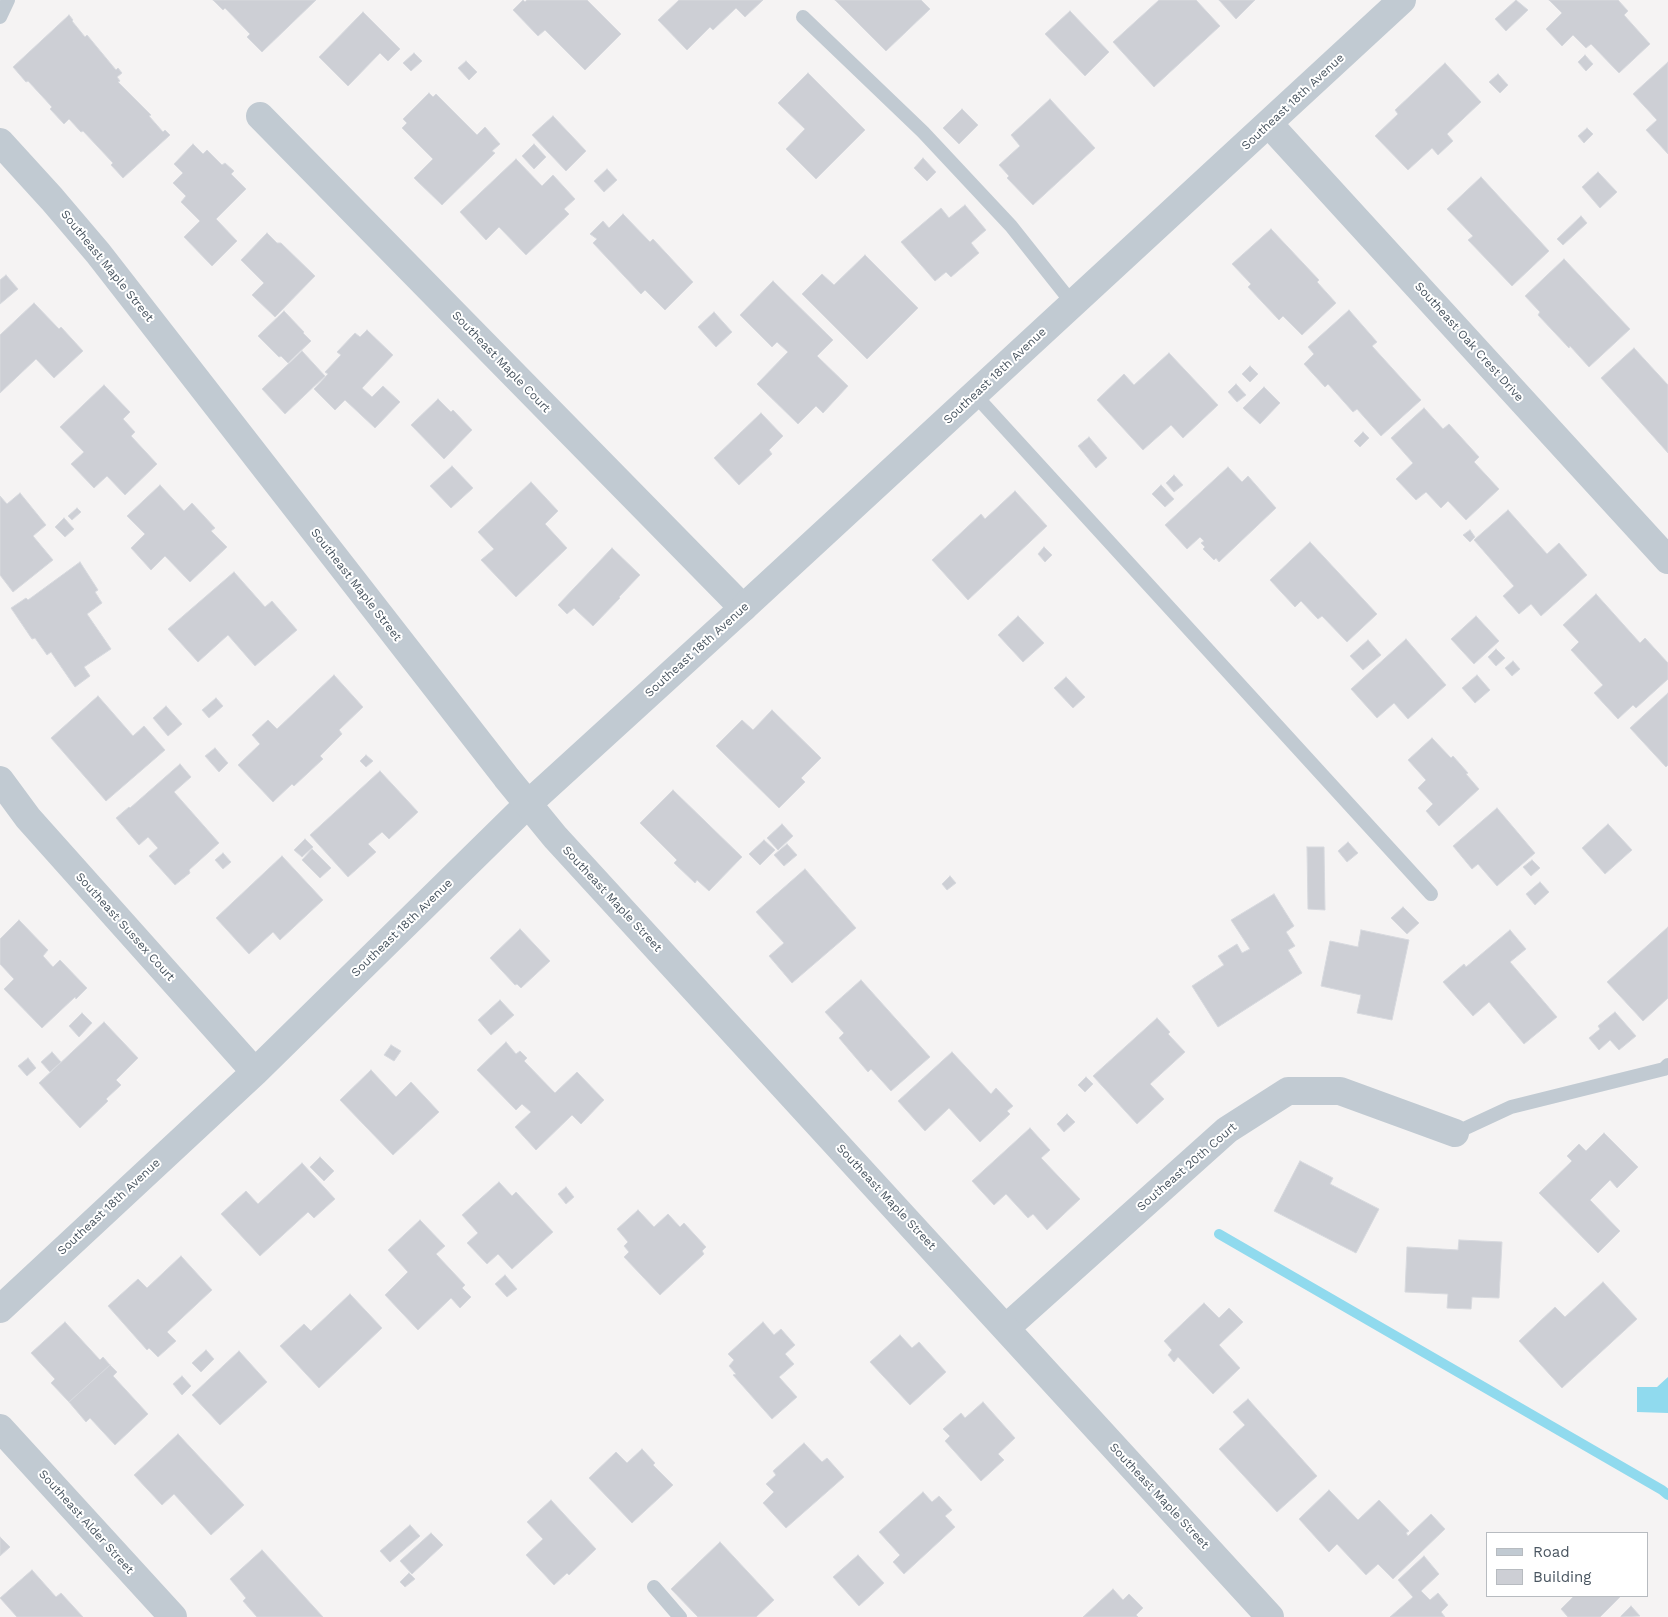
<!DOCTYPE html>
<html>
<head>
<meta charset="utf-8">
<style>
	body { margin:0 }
	#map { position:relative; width:1668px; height:1617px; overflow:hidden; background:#f5f3f3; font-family:"Work Sans",sans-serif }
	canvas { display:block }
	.legend { position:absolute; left:1486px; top:1532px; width:162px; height:65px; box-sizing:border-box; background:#fff; border:1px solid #b7bbc0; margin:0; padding:6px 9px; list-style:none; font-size:15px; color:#4a5661 }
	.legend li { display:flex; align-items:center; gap:10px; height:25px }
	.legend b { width:25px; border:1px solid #b7bbc0 }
</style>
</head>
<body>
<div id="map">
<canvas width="1668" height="1617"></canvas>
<ul class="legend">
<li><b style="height:6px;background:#c1cad2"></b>Road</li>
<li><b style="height:14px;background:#cdcfd5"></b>Building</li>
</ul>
</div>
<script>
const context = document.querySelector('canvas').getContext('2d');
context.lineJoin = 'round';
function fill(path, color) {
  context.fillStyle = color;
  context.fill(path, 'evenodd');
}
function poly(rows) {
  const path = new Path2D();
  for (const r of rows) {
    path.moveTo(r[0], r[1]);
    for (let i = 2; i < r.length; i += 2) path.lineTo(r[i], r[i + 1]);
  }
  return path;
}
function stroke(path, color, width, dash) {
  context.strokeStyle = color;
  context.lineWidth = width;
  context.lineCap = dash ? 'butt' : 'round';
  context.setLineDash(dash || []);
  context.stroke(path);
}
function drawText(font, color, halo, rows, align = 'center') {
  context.font = font + ' "Work Sans",sans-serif';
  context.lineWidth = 4;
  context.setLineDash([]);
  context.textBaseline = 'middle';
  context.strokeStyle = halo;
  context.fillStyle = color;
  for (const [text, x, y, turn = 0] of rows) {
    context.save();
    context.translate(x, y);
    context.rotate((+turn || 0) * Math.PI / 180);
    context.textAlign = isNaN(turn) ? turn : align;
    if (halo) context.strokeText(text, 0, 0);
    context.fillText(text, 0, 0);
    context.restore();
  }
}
const water = poly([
	[1668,1377,1668,1413,1637,1412,1637,1387,1657,1387]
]);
const stream = poly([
	[1219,1234,1662,1490,1668,1495]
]);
const building = poly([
	[213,0,316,0,262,52,247,37,250,34,225,8,223,10,213,0],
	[523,0,525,2,527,0,587,0,621,34,585,70,545,30,538,36,513,10,523,0],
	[679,0,763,0,745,17,736,8,713,30,710,27,687,50,658,20,679,0],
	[835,0,921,0,930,9,886,51,835,0],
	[1159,0,1196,0,1220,26,1154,87,1113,42,1159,0],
	[1219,0,1255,0,1236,19,1219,0],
	[1516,0,1528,10,1506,31,1495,19,1516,0],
	[1549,0,1618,0,1628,11,1624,15,1650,44,1619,73,1591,44,1586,48,1573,35,1562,46,1546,29,1562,13,1549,0],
	[1070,11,1109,52,1085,76,1045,34,1070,11],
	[363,12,400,49,388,61,380,53,348,86,319,57,363,12],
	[69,15,73,20,72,21,85,37,87,35,116,70,118,68,122,73,117,77,120,81,118,82,151,115,149,116,163,132,165,130,170,135,123,178,111,165,113,163,83,131,81,132,69,119,64,124,50,109,52,107,28,81,26,82,13,67,69,15],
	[414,53,422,61,411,71,403,63,414,53],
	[1585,55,1593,64,1586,71,1578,62,1585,55],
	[466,61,477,72,469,80,458,68,466,61],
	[1668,62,1668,154,1646,130,1657,120,1633,94,1668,62],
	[1445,63,1481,102,1447,134,1453,141,1438,155,1432,148,1408,170,1375,136,1398,114,1395,110,1445,63],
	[808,73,865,130,816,179,786,149,805,129,778,103,808,73],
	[1498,74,1508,85,1500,93,1489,82,1498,74],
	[429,93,433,97,436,94,477,135,485,127,500,144,492,151,495,153,442,205,414,178,433,159,402,128,407,123,403,119,429,93],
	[1050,99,1095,148,1033,205,1007,178,1009,176,999,165,1020,146,1011,135,1050,99],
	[962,109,978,125,959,144,943,128,962,109],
	[553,116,586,151,566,171,532,135,553,116],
	[1587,128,1593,134,1584,143,1578,136,1587,128],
	[193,144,203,154,207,150,222,165,225,163,234,171,231,174,246,189,216,219,237,241,212,266,184,237,200,221,181,202,186,196,173,183,183,173,174,164,193,144],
	[534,144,546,157,534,169,522,156,534,144],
	[923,158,936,172,927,181,914,168,923,158],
	[516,159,542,186,553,175,575,199,564,209,569,214,526,255,499,227,486,240,460,212,516,159],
	[607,169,617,180,604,192,594,181,607,169],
	[1598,172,1617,192,1600,208,1582,187,1598,172],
	[1481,177,1549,251,1512,286,1468,240,1473,236,1447,209,1481,177],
	[965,205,986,230,971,243,979,253,951,277,946,272,935,281,901,242,941,208,949,218,965,205],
	[623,214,650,242,653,239,693,282,665,310,645,290,641,294,593,243,597,239,590,234,603,221,609,228,623,214],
	[1581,216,1587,223,1563,245,1557,239,1581,216],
	[1271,229,1319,280,1317,282,1336,303,1302,335,1283,316,1279,320,1248,287,1251,284,1232,264,1271,229],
	[267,233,277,243,281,243,315,276,275,317,252,295,264,283,241,260,267,233],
	[865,255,918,308,867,359,802,294,822,274,834,285,865,255],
	[1564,259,1630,329,1589,367,1570,346,1569,348,1538,315,1540,312,1525,296,1564,259],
	[6,275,18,289,0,304,0,280,6,275],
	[773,281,833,340,817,356,848,386,823,413,816,406,798,424,757,384,788,352,777,342,772,347,740,315,773,281],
	[34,303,59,329,61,327,83,351,54,378,36,359,0,393,0,335,34,303],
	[1349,310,1377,342,1372,346,1421,400,1381,436,1357,409,1353,412,1328,384,1325,387,1304,364,1314,354,1308,347,1349,310],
	[284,311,304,332,303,333,311,341,288,363,281,356,279,357,258,336,284,311],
	[714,312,732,332,716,347,698,327,714,312],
	[367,330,393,355,362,388,372,397,383,386,400,402,375,428,345,400,335,410,314,389,328,374,325,372,341,355,337,352,355,333,360,337,367,330],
	[1634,348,1668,385,1668,453,1601,378,1634,348],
	[302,351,325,376,285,414,262,389,302,351],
	[1169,353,1218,405,1183,438,1171,425,1143,450,1097,400,1124,374,1134,385,1169,353],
	[1250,366,1258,374,1250,382,1242,374,1250,366],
	[1236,384,1246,395,1237,402,1228,392,1236,384],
	[104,385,130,412,123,419,135,432,131,436,157,464,125,495,107,476,94,488,71,464,84,452,60,427,104,385],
	[1264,387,1280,403,1260,424,1243,408,1264,387],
	[438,399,451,412,453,410,472,430,444,459,411,425,438,399],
	[1424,408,1443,429,1449,424,1479,457,1474,462,1499,489,1466,520,1448,501,1441,508,1426,492,1416,500,1396,479,1413,463,1391,438,1424,408],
	[761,413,783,436,769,450,772,454,739,485,714,458,761,413],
	[1363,432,1369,438,1360,447,1354,441,1363,432],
	[1089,437,1107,458,1096,468,1078,446,1089,437],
	[452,466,473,488,451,508,430,486,452,466],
	[1228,467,1242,482,1248,476,1276,508,1219,562,1216,558,1214,560,1203,549,1205,547,1201,543,1204,541,1200,537,1187,549,1165,525,1228,467],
	[1174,475,1183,485,1174,492,1166,483,1174,475],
	[531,482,558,511,545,524,567,548,516,597,481,560,494,549,478,532,531,482],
	[160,485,184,511,192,503,215,528,211,531,227,547,190,582,165,556,151,570,131,548,145,534,127,516,160,485],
	[1161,485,1174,499,1165,507,1152,494,1161,485],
	[1015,491,1047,526,968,600,932,560,981,514,985,519,1015,491],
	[20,493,46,525,33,536,53,560,13,592,0,575,0,496,7,504,20,493],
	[77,508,81,512,72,520,68,516,77,508],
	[1508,510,1547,554,1559,543,1587,575,1541,616,1531,604,1519,614,1503,596,1514,586,1474,540,1508,510],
	[64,518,74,529,65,537,55,527,64,518],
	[1470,530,1475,537,1470,542,1463,535,1470,530],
	[1310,542,1377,614,1347,642,1322,616,1318,619,1301,601,1295,607,1270,580,1310,542],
	[1044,547,1052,555,1045,562,1038,554,1044,547],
	[612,548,640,575,619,597,620,598,593,626,574,608,567,614,558,605,612,548],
	[80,562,98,590,95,592,102,603,87,614,111,649,84,667,90,676,75,687,51,652,47,655,35,638,32,639,11,608,26,598,28,600,80,562],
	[234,572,265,607,272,601,297,630,255,666,228,635,198,662,168,629,234,572],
	[1596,594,1640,643,1645,638,1668,663,1668,679,1636,708,1633,705,1618,719,1594,693,1603,685,1571,650,1579,642,1563,625,1596,594],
	[1018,616,1044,643,1023,662,998,635,1018,616],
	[1476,616,1499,641,1474,664,1451,639,1476,616],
	[1406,639,1446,685,1408,719,1394,703,1377,718,1351,689,1406,639],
	[1368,640,1381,655,1363,670,1350,656,1368,640],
	[1496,649,1505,658,1496,666,1488,657,1496,649],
	[1513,661,1520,669,1512,676,1505,668,1513,661],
	[334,675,363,707,339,730,342,734,320,756,323,759,294,786,292,784,273,802,238,765,260,744,252,735,268,720,277,729,334,675],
	[1477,675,1490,690,1475,703,1462,688,1477,675],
	[1066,677,1085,697,1073,708,1054,688,1066,677],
	[1668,693,1668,765,1666,767,1630,728,1668,693],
	[98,696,133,736,144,726,165,750,106,801,51,738,98,696],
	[216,698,223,706,209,718,202,710,216,698],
	[166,706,182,724,168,736,153,718,166,706],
	[772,710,821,758,801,778,805,782,779,808,716,746,742,720,753,730,772,710],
	[1432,738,1451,758,1453,756,1468,773,1466,774,1479,789,1439,826,1426,811,1433,804,1418,788,1426,780,1408,760,1432,738],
	[215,748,228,763,219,772,205,756,215,748],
	[366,755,373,761,366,767,360,761,366,755],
	[180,764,191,777,174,792,219,843,189,870,190,873,175,885,149,856,158,848,148,837,139,845,116,818,129,807,130,808,180,764],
	[380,771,418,812,389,839,382,832,368,844,376,852,348,877,310,835,380,771],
	[673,790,742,857,709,891,697,880,695,883,674,863,677,860,640,823,673,790],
	[1497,808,1535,853,1497,886,1478,864,1472,869,1453,846,1497,808],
	[782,824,793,836,778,850,767,838,782,824],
	[1608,824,1632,850,1605,874,1582,848,1608,824],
	[305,839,313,847,302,857,294,850,305,839],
	[764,840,775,850,760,865,749,854,764,840],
	[1348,842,1358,853,1347,862,1338,851,1348,842],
	[787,844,797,855,784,866,774,855,787,844],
	[1307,847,1324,847,1325,910,1308,909,1307,847],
	[312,849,331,868,320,878,302,860,312,849],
	[223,853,231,862,223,869,215,860,223,853],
	[282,856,323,900,280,940,273,932,249,954,216,918,282,856],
	[1532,860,1540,868,1531,876,1523,867,1532,860],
	[805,869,856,928,792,983,769,956,784,943,756,912,805,869],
	[950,876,956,883,947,890,942,884,950,876],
	[1540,882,1549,892,1535,905,1526,894,1540,882],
	[1274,894,1294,926,1286,932,1295,946,1288,950,1302,973,1218,1027,1192,986,1224,965,1218,956,1237,944,1242,953,1250,949,1231,920,1274,894],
	[1403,907,1419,923,1407,934,1391,918,1403,907],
	[19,920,48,950,43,956,53,967,60,960,87,988,76,999,75,997,42,1028,4,989,14,979,0,964,0,939,19,920],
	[1668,927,1668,998,1643,1021,1607,982,1668,927],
	[520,929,550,961,521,988,517,984,515,985,490,958,520,929],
	[1361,930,1409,940,1392,1020,1357,1013,1361,995,1321,986,1330,941,1358,947,1361,930],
	[1510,930,1526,949,1510,962,1557,1017,1524,1044,1489,1002,1473,1016,1443,982,1464,964,1466,967,1510,930],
	[861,980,930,1057,891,1091,871,1069,868,1072,839,1038,844,1033,825,1012,861,980],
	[500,1000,514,1015,491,1035,478,1020,500,1000],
	[1615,1012,1636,1036,1619,1050,1610,1040,1599,1050,1589,1038,1600,1029,1598,1026,1615,1012],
	[82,1013,92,1023,79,1037,69,1026,82,1013],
	[1157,1018,1170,1032,1168,1034,1185,1052,1150,1084,1164,1099,1137,1124,1093,1076,1157,1018],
	[104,1022,138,1058,116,1080,121,1085,106,1099,108,1101,80,1128,39,1083,104,1022],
	[506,1042,516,1054,520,1051,527,1058,524,1061,555,1093,577,1072,604,1100,581,1124,572,1115,536,1150,515,1127,531,1112,522,1104,516,1110,477,1070,506,1042],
	[391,1045,401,1051,394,1061,384,1055,391,1045],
	[52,1052,61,1062,50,1072,41,1062,52,1052],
	[952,1052,991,1094,996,1088,1013,1106,1007,1111,1010,1114,980,1142,949,1108,925,1131,898,1101,952,1052],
	[28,1058,36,1068,27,1076,18,1066,28,1058],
	[371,1070,396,1097,411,1082,439,1112,393,1155,340,1100,371,1070],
	[1086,1077,1093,1084,1085,1092,1078,1085,1086,1077],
	[1067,1114,1075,1122,1064,1132,1057,1124,1067,1114],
	[1030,1128,1050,1150,1041,1158,1080,1199,1047,1230,1033,1214,1028,1218,1006,1194,994,1205,972,1181,1030,1128],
	[1604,1133,1638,1167,1617,1188,1610,1180,1590,1200,1620,1231,1598,1253,1539,1193,1572,1161,1567,1156,1579,1144,1586,1151,1604,1133],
	[320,1157,334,1171,324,1181,310,1167,320,1157],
	[1300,1161,1333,1178,1330,1184,1379,1209,1356,1253,1274,1211,1300,1161],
	[302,1163,335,1199,314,1218,308,1212,260,1256,221,1214,246,1191,258,1204,302,1163],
	[499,1182,512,1196,516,1192,553,1232,512,1269,498,1254,487,1264,467,1243,478,1233,462,1215,499,1182],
	[566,1187,574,1197,566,1204,558,1194,566,1187],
	[638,1210,654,1227,668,1214,680,1227,684,1223,706,1247,702,1251,704,1254,660,1295,624,1257,629,1252,624,1246,628,1242,617,1229,638,1210],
	[420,1220,445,1246,436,1254,465,1285,462,1288,471,1297,460,1308,451,1298,418,1330,385,1295,408,1272,388,1250,420,1220],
	[1459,1240,1502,1242,1499,1298,1472,1297,1471,1309,1447,1308,1448,1294,1405,1292,1407,1247,1458,1250,1459,1240],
	[181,1256,212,1290,167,1332,176,1341,158,1357,149,1348,147,1350,108,1306,138,1279,147,1288,181,1256],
	[505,1275,517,1289,507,1297,495,1284,505,1275],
	[1603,1282,1637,1319,1562,1388,1519,1341,1555,1307,1565,1317,1603,1282],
	[350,1294,382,1328,319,1388,280,1346,304,1324,311,1331,350,1294],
	[1204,1303,1219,1318,1229,1308,1243,1322,1219,1345,1240,1368,1213,1394,1178,1357,1174,1362,1168,1355,1172,1350,1164,1341,1204,1303],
	[65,1322,100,1360,103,1357,110,1365,69,1402,51,1383,55,1379,31,1353,65,1322],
	[763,1322,774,1335,781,1329,795,1345,785,1354,794,1364,779,1377,797,1397,772,1419,733,1375,736,1374,729,1366,734,1360,728,1354,763,1322],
	[900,1335,912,1348,919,1342,946,1372,910,1405,870,1362,900,1335],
	[206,1350,214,1359,201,1372,192,1363,206,1350],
	[239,1351,267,1382,220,1425,192,1395,239,1351],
	[110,1365,117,1372,113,1376,148,1414,115,1445,90,1418,86,1422,69,1402,110,1365],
	[182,1376,191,1386,182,1395,173,1384,182,1376],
	[1248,1399,1317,1476,1277,1512,1219,1449,1245,1425,1233,1412,1248,1399],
	[983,1402,1015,1438,998,1454,1004,1460,981,1481,945,1441,950,1436,943,1429,961,1413,965,1418,983,1402],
	[178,1434,244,1505,211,1535,174,1494,162,1505,134,1475,178,1434],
	[804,1443,822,1462,827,1458,844,1477,786,1528,763,1503,774,1492,766,1484,776,1475,773,1471,804,1443],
	[642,1449,655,1463,653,1465,673,1485,632,1523,589,1478,616,1452,627,1463,642,1449],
	[1329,1490,1358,1520,1379,1500,1409,1531,1406,1533,1408,1536,1431,1514,1445,1529,1393,1579,1378,1564,1366,1575,1337,1544,1329,1552,1299,1519,1329,1490],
	[923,1492,932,1502,939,1496,952,1510,945,1516,955,1527,904,1574,893,1562,900,1555,879,1532,923,1492],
	[551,1500,596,1549,569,1575,567,1573,554,1585,526,1555,543,1539,527,1522,551,1500],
	[410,1525,420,1536,390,1562,380,1551,410,1525],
	[431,1533,443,1545,412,1574,400,1561,431,1533],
	[0,1537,10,1547,0,1556,0,1537],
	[720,1542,774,1600,756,1617,698,1617,671,1589,720,1542],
	[262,1550,323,1617,257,1617,243,1601,246,1598,230,1579,262,1550],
	[858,1555,884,1583,859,1606,833,1577,858,1555],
	[1424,1556,1439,1574,1421,1591,1430,1600,1438,1593,1448,1605,1441,1612,1445,1617,1390,1617,1413,1597,1398,1580,1424,1556],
	[32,1570,56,1597,61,1593,83,1617,17,1617,0,1598,32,1570],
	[409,1573,415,1579,405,1587,400,1582,409,1573],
	[1113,1589,1123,1600,1129,1594,1143,1608,1136,1615,1138,1617,1083,1617,1113,1589],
	[1574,1596,1621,1596,1600,1617,1568,1617,1561,1609,1574,1596],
	[1631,1606,1640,1616,1621,1617,1621,1616,1631,1606]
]);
const service = poly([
	[0,17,8,0],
	[803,17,923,132,1011,226,1073,304],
	[975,395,1431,894],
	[1455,1133,1511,1107,1664,1069,1668,1065],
	[654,1587,680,1617]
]);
const minor = poly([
	[260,116,743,608],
	[1269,124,1668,560],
	[0,780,28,818,255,1072],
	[0,1309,255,1072,528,804],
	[1006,1328,1227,1130,1288,1091,1340,1091,1455,1133],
	[0,1428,173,1617]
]);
const tertiary = poly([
	[0,142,52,199,98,253,506,777,556,838,1270,1617],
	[528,804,743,608,1402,0]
]);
const streetNames = [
	["Southeast 18th Avenue",1293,102,-43],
	["Southeast Maple Street",107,266,51],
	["Southeast Oak Crest Drive",1469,342,48],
	["Southeast Maple Court",501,362,46],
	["Southeast 18th Avenue",995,376,-43],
	["Southeast Maple Street",356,585,52],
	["Southeast 18th Avenue",697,650,-42],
	["Southeast Maple Street",612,899,47],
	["Southeast Sussex Court",125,927,48],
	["Southeast 18th Avenue",402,928,-44],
	["Southeast 20th Court",1187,1167,-41],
	["Southeast Maple Street",886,1197,47],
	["Southeast 18th Avenue",109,1207,-43],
	["Southeast Maple Street",1159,1496,47],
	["Southeast Alder Street",86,1522,48]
];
fill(water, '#90daee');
stroke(stream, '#90daee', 10);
fill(building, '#cdcfd5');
stroke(building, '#d7d9de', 1);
stroke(service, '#c1cad2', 14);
stroke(minor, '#c1cad2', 28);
stroke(tertiary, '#c1cad2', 28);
drawText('12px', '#4a5661', '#fff', streetNames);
</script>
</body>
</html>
